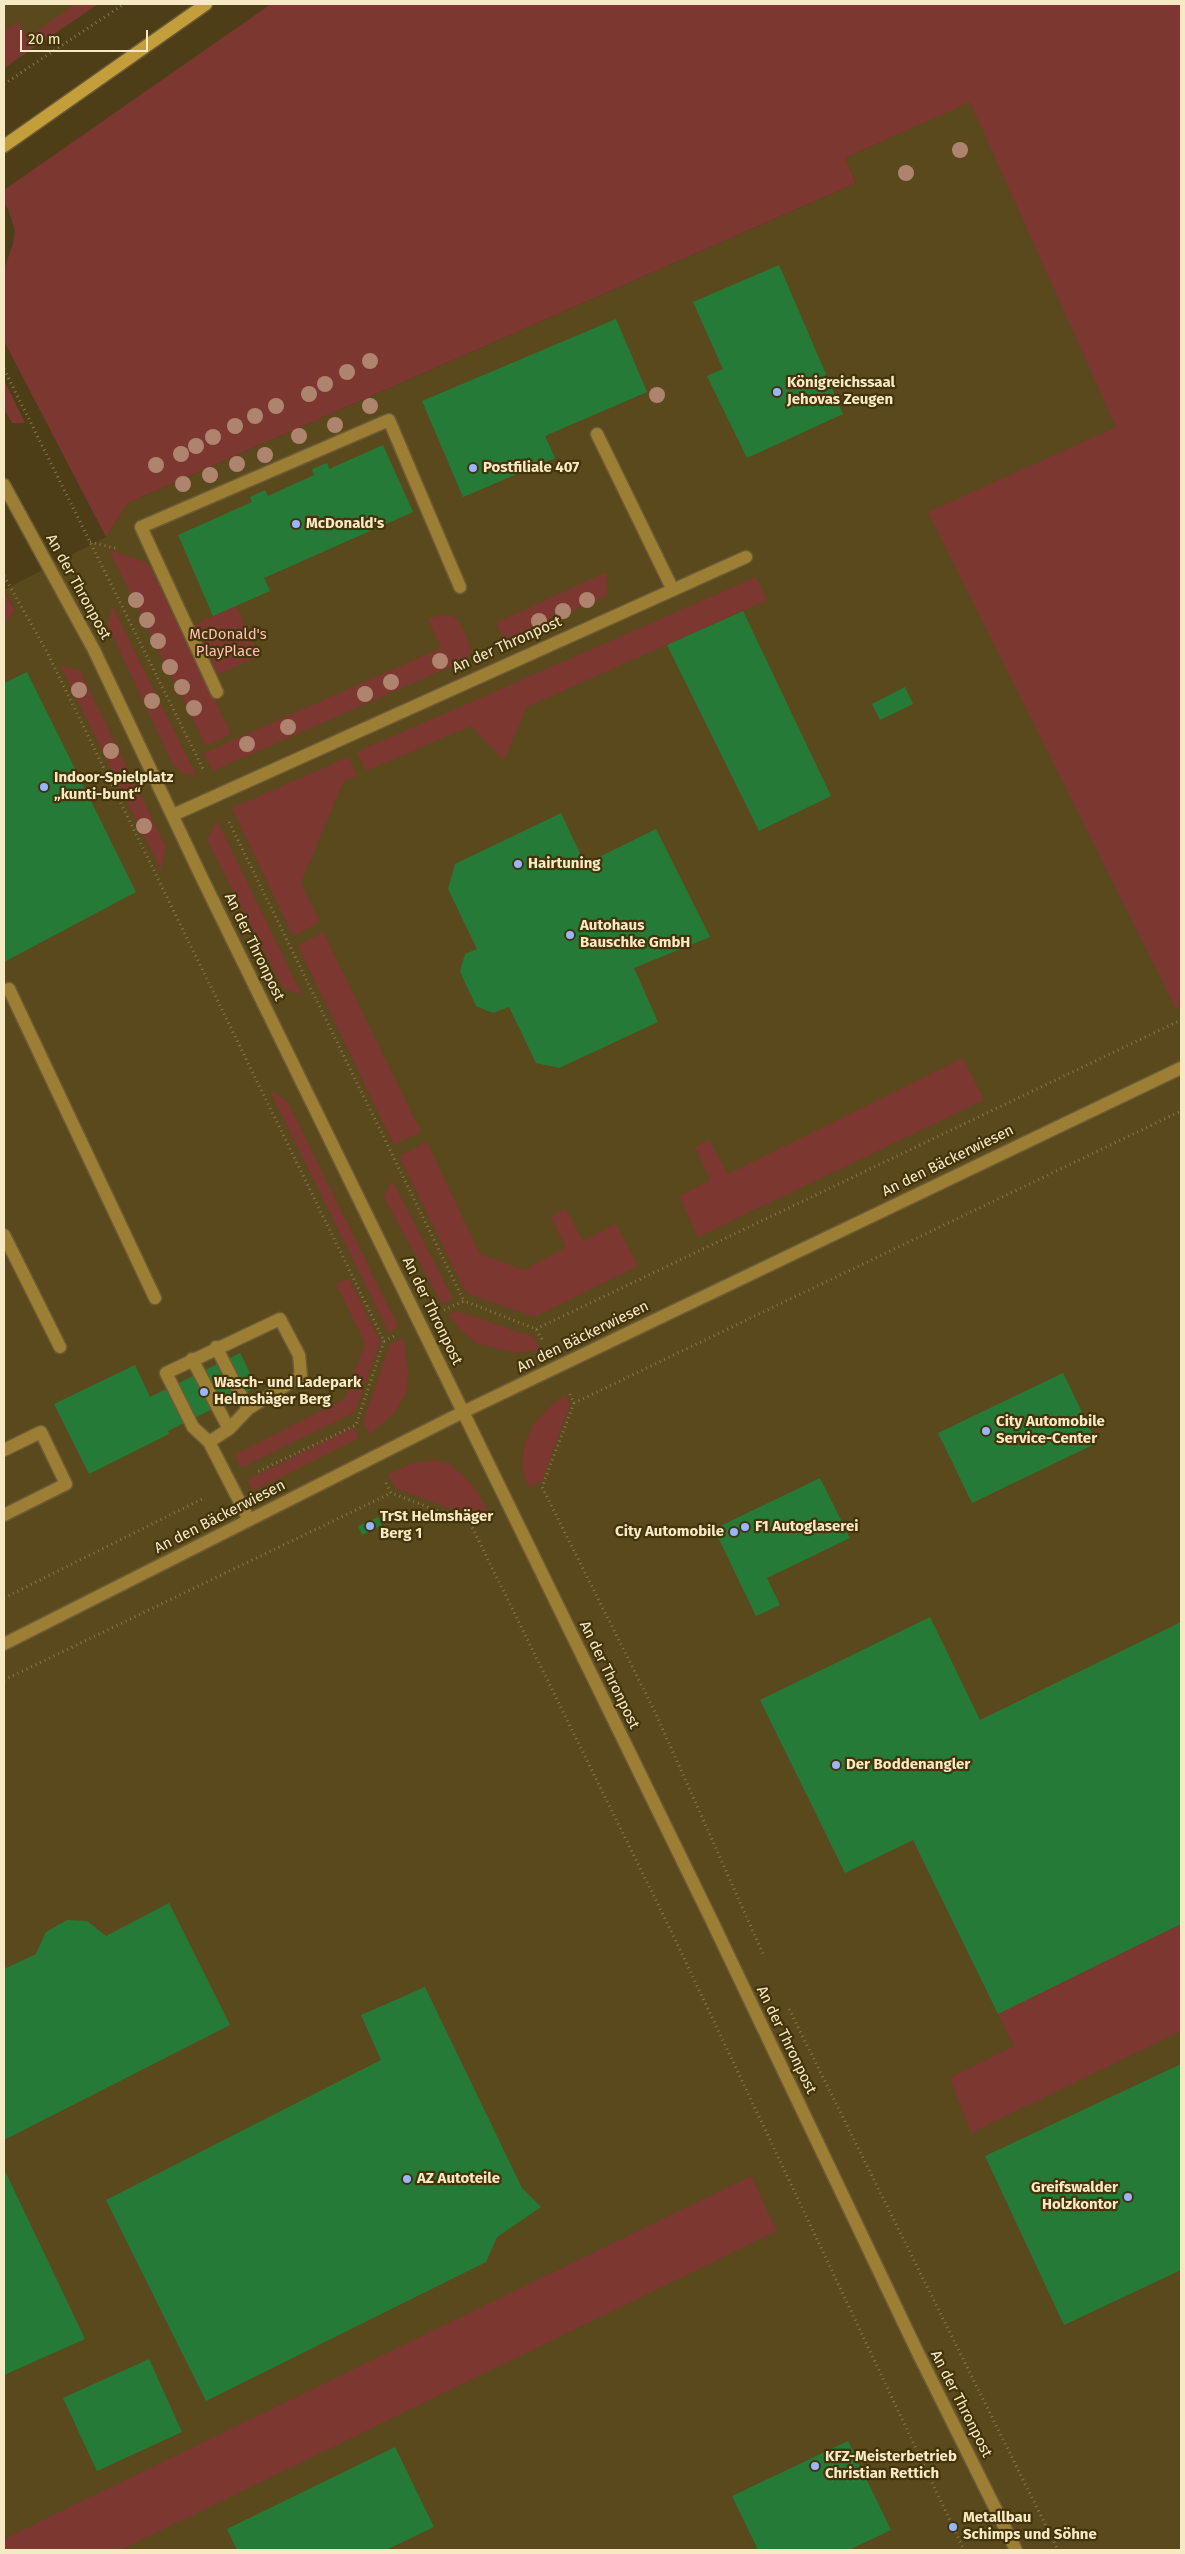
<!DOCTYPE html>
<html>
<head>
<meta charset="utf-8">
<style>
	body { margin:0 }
	#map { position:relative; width:1185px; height:2554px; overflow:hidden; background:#4e3e17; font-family:"Fira Sans",sans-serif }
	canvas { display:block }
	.frame { position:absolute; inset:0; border:5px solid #f8e9c5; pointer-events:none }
	.scale { position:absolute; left:20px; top:30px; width:128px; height:22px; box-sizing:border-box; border:2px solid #f8e9c5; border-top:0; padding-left:6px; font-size:15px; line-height:18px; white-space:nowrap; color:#f8e9c5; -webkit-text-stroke:4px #43340b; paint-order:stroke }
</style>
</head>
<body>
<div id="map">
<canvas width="1185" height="2554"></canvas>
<div class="frame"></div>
<div class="scale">20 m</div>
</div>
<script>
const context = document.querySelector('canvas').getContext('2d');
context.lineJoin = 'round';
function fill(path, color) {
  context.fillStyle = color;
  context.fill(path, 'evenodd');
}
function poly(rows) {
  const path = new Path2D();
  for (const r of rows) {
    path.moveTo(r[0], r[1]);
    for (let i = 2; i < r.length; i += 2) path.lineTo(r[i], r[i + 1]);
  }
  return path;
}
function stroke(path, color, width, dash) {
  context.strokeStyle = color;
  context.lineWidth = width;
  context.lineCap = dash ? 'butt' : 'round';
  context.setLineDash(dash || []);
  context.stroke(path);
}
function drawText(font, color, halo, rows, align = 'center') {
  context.font = font + ' "Fira Sans",sans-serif';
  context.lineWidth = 4.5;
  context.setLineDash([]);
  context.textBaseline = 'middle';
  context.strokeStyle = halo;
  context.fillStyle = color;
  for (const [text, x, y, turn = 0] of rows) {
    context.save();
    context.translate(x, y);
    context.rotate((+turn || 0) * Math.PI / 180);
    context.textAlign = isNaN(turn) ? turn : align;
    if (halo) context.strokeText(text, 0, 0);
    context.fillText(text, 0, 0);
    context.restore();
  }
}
const built = poly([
	[4,4,98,4,4,68],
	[1181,4,1181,2550,4,2550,4,625,15,610,4,590,106,537,128,503,856,183,845,158]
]);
const green = poly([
	[76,4,98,4,4,68,4,31,18,22,28,37],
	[271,4,1181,4,1181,1006,1176,1009,928,512,1116,427,970,102,845,158,856,183,128,503,106,537,4,341,4,269,13,244,15,230,8,209,4,203,4,190],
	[4,380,25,423,12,423,4,409],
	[109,550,148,563,231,734,206,746],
	[606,572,607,595,505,642,496,623],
	[756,577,767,600,527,707,504,760,471,726,366,771,357,752],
	[4,591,15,610,4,625],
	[112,605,197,777,183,773,172,763,108,626],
	[236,605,259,656,217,675,194,625],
	[440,615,453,616,462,626,471,650,468,659,213,771,204,753,441,648,428,619],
	[60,665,80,671,166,847,161,870],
	[348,757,357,776,343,782,301,883,320,922,293,936,232,808],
	[217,820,302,995,283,988,207,840],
	[323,932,421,1132,394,1145,298,946],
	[963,1058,984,1100,698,1237,679,1196,710,1180,695,1147,709,1140,728,1174],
	[269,1089,287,1101,398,1326,389,1333],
	[427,1142,480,1254,524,1270,566,1247,551,1217,565,1208,583,1241,616,1224,638,1266,534,1317,466,1293,399,1156],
	[392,1180,453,1299,442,1304,384,1197],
	[349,1278,380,1342,355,1412,241,1468,234,1455,344,1399,365,1344,336,1284],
	[457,1311,534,1337,541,1350,515,1353,476,1343,460,1329,448,1315],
	[404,1338,408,1373,406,1393,394,1413,370,1434,363,1422,390,1344],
	[565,1395,570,1404,542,1481,529,1487,522,1468,524,1446,533,1425,550,1406],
	[354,1427,359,1438,253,1491,247,1480],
	[433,1460,449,1464,463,1475,477,1491,487,1510,473,1517,395,1488,388,1474,413,1463],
	[1181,1924,1181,2031,971,2133,950,2078,1014,2046,998,2014],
	[751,2176,777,2231,121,2550,4,2550,4,2539]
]);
const building = poly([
	[779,265,843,414,747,458,707,376,723,369,693,302],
	[616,319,647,392,545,436,555,458,463,497,422,401],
	[383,445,413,512,264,578,270,591,213,616,178,535,252,502,250,497,265,490,268,496,314,475,312,469,327,463,329,469],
	[743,611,831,796,759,831,667,645],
	[27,672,136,892,4,962,4,683],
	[905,687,913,704,880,720,872,704],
	[561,813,585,864,656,829,710,937,634,968,658,1022,559,1068,536,1063,509,1007,493,1013,476,1006,460,972,465,954,477,949,448,889,455,864],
	[240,1353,257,1387,168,1431,169,1434,89,1474,54,1404,135,1365,150,1397],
	[1063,1373,1097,1443,972,1503,938,1433],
	[820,1478,850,1538,767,1578,780,1605,756,1616,714,1529],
	[378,1517,382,1525,362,1535,358,1526],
	[930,1617,980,1720,1181,1622,1181,1924,998,2014,913,1840,845,1873,760,1700],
	[169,1903,230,2025,4,2140,4,1969,36,1954,46,1932,67,1920,87,1921,106,1936],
	[425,1987,522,2188,541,2207,497,2237,486,2262,206,2401,106,2200,381,2060,361,2015],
	[1181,2064,1181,2270,1064,2325,985,2156],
	[4,2169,85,2339,4,2375],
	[149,2359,182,2432,97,2471,63,2398],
	[848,2441,891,2530,849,2550,758,2550,732,2496],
	[395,2447,434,2527,386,2550,237,2550,227,2529]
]);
const path = poly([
	[4,84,124,4],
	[4,369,203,769],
	[90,542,118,549],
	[4,576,47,652,384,1341,356,1425,257,1472],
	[229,822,464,1301],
	[444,1310,464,1301,536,1329,543,1341],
	[536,1329,1181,1020],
	[384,1341,394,1336],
	[570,1394,574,1403,542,1487,655,1712,764,1956],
	[574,1403,1181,1111],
	[386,1483,391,1493,470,1523,481,1517],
	[470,1523,674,1937,964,2550],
	[4,1598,204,1498],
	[4,1680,391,1493],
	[789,2009,1058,2550]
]);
const minor = poly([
	[597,434,673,590],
	[4,485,94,650,201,876,711,1919,918,2353,1016,2550],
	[217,692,141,527,389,420,460,587],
	[173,815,746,557],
	[9,989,155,1298],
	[4,1235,60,1347],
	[216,1347,248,1409,229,1429],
	[192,1359,229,1429,209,1442,249,1520],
	[209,1442,193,1427,166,1373,280,1319,299,1355,301,1376,248,1409],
	[4,1450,41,1432,66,1484,4,1515],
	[4,1644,463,1412,1181,1068]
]);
const major = poly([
	[4,146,206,4]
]);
const trees = [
	[960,150],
	[906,173],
	[370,361],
	[347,372],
	[325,384],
	[309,394],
	[657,395],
	[276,406],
	[370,406],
	[255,416],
	[335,425],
	[235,426],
	[299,436],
	[213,437],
	[196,446],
	[181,454],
	[265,455],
	[237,464],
	[156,465],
	[210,475],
	[183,484],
	[136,600],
	[587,600],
	[563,611],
	[147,620],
	[539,621],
	[158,641],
	[440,661],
	[170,667],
	[391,682],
	[182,687],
	[79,690],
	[365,694],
	[152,701],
	[194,708],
	[288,727],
	[247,744],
	[111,751],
	[144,826]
];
const markers = [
	[777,392,5,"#99b5fd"],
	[473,468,5,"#99b5fd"],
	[296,524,5,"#99b5fd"],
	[44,787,5,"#99b5fd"],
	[518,864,5,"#99b5fd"],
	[570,935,5,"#99b5fd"],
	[204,1392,5,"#99b5fd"],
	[986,1431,5,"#99b5fd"],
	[370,1526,5,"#99b5fd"],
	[745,1527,5,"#99b5fd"],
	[734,1532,5,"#99b5fd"],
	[836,1765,5,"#99b5fd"],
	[407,2179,5,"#99b5fd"],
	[1128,2197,5,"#99b5fd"],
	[815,2466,5,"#99b5fd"],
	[953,2527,5,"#99b5fd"]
];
const poiNames = [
	["Königreichssaal",787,383],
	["Jehovas Zeugen",787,400],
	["Postfiliale 407",483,468],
	["McDonald's",306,524],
	["Indoor-Spielplatz",54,778],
	["„kunti-bunt“",54,795],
	["Hairtuning",528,864],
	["Autohaus",580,926],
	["Bauschke GmbH",580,943],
	["Wasch- und Ladepark",214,1383],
	["Helmshäger Berg",214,1400],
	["City Automobile",996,1422],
	["Service-Center",996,1439],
	["TrSt Helmshäger",380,1517],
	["Berg 1",380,1534],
	["F1 Autoglaserei",755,1527],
	["City Automobile",724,1532,"right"],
	["Der Boddenangler",846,1765],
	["AZ Autoteile",417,2179],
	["Greifswalder",1118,2188,"right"],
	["Holzkontor",1118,2205,"right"],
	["KFZ-Meisterbetrieb",825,2457],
	["Christian Rettich",825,2474],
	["Metallbau",963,2518],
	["Schimps und Söhne",963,2535]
];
const streetNames = [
	["An der Thronpost",78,587,61],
	["An der Thronpost",507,645,-24],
	["An der Thronpost",254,947,64],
	["An den Bäckerwiesen",948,1161,-26],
	["An der Thronpost",432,1311,64],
	["An den Bäckerwiesen",583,1337,-26],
	["An den Bäckerwiesen",220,1517,-27],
	["An der Thronpost",609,1675,64],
	["An der Thronpost",786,2040,64],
	["An der Thronpost",961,2404,63]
];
const parkNames = [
	["McDonald's",228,635],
	["PlayPlace",228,652]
];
fill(built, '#5a491c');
fill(green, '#7c3730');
fill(building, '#267a38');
stroke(minor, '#6b5c37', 15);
stroke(major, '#6b5c37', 15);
stroke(path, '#877751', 3, [1, 4]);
stroke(minor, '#9c7e34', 12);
stroke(major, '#c59e3c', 12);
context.fillStyle = '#af846e';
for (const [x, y] of trees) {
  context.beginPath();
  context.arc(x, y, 8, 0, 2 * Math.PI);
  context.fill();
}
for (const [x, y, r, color] of markers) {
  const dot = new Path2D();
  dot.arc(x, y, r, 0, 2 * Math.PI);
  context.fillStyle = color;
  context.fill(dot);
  stroke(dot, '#43340b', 2);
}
drawText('bold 15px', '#f8e9c5', '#43340b', poiNames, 'left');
drawText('15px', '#f8e9c5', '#43340b', streetNames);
drawText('15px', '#ffbeb6', '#43340b', parkNames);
</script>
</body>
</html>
